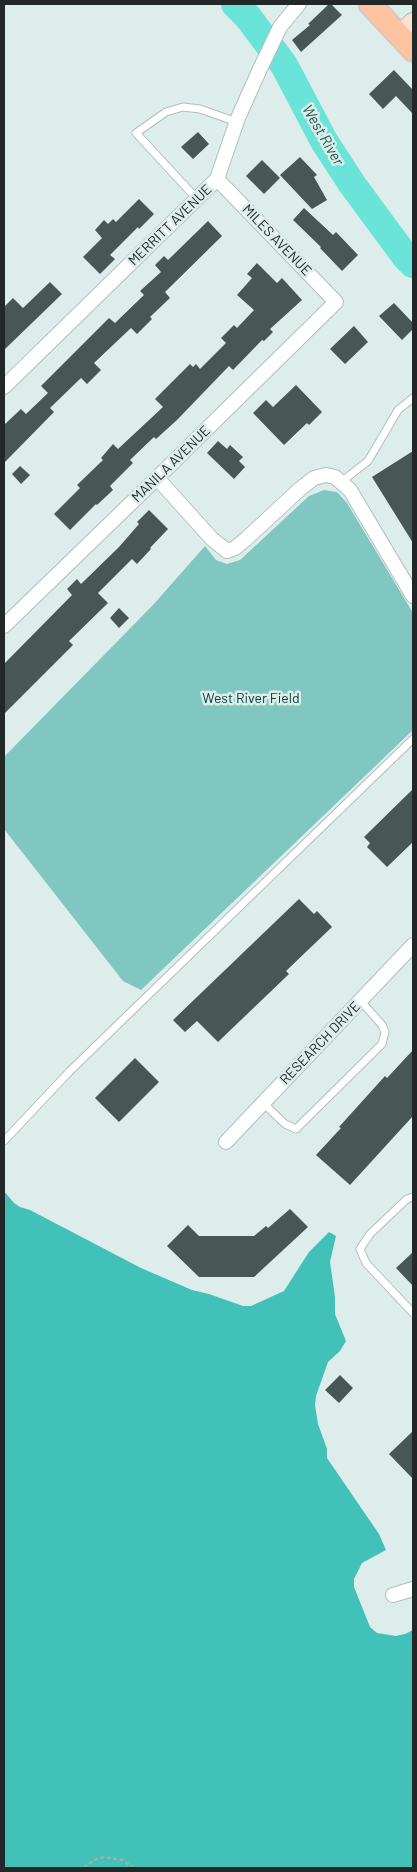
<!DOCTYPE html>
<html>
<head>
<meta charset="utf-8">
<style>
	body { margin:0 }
	#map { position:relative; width:417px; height:1872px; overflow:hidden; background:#ddedeb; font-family:Barlow,sans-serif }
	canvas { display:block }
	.frame { position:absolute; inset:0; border:5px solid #222828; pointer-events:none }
</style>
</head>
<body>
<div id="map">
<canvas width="417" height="1872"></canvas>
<div class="frame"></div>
</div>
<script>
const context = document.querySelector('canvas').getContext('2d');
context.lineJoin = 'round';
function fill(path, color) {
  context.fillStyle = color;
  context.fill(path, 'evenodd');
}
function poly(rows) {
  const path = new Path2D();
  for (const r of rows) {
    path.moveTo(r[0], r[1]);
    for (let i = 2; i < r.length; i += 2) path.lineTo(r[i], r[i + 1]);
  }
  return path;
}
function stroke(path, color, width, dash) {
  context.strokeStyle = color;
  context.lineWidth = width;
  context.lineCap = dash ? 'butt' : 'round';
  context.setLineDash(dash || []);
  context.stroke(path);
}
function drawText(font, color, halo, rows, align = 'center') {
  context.font = font + ' Barlow,sans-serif';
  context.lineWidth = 5;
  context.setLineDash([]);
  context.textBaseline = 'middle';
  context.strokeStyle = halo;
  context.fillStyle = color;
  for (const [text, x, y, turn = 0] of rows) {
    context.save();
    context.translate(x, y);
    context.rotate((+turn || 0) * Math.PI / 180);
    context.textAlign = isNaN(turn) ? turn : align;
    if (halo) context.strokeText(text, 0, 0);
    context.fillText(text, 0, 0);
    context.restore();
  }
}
const green = poly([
	[324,490,337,492,347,503,413,613,413,730,141,990,123,981,4,829,4,757,153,605,205,546,216,560,227,564,240,560,309,496]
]);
const forest = poly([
	[4,1191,14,1203,20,1207,30,1210,141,1268,192,1290,209,1294,243,1306,251,1306,284,1291,309,1252,329,1232,336,1236,330,1262,335,1297,335,1314,346,1341,340,1351,328,1362,316,1396,315,1405,318,1424,327,1449,327,1458,379,1534,386,1550,362,1563,354,1579,354,1587,370,1627,377,1633,396,1636,405,1634,413,1630,413,1868,4,1868]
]);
const river = poly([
	[235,4,248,17,284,65,324,141,352,184,405,256,413,264]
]);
const building = poly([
	[329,4,331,4,342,15,301,52,292,40,310,25,308,24],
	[394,70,413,90,413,114,396,96,383,109,369,94],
	[198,132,209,144,193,159,181,147],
	[300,157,317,175,314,177,327,200,312,209,280,175],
	[262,160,280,178,264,194,246,176],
	[139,199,154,214,139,229,138,227,110,255,115,259,100,274,83,257,102,238,95,230,104,220,108,224,113,219,116,222],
	[304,208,333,235,336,232,358,255,342,271,320,248,321,247,293,220],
	[208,221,222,236,165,292,170,298,150,317,152,319,137,334,131,328,94,363,101,370,87,384,81,378,50,408,54,412,4,463,4,425,21,409,26,414,48,393,41,386,109,318,115,323,144,295,140,291,161,272,155,265,164,256,168,260],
	[257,263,277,283,282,278,302,300,270,329,273,332,264,341,262,340,233,370,229,366,177,420,156,439,154,437,130,460,133,463,110,486,113,490,97,505,96,504,70,530,54,514,80,488,77,485,103,460,101,458,113,444,118,449,163,407,155,399,190,364,193,367,196,364,200,369,226,343,221,338,234,325,237,328,254,310,237,295,252,278,247,274],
	[50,282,62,294,4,350,4,307,13,298,23,308],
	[394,303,413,323,413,329,402,340,379,316],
	[354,326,368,342,345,364,330,349],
	[296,385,322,412,309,425,307,423,284,445,253,413,266,400,273,407],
	[218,441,227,449,230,445,243,457,239,461,245,467,234,479,207,453],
	[413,451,413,543,372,477],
	[20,466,30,475,21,484,12,474],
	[149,510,168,529,150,548,151,549,137,564,132,559,98,593,108,603,69,641,73,645,4,714,4,664,72,595,67,589,77,579,81,584,119,547,139,524,137,522],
	[119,608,129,618,119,628,110,618],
	[413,789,413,842,387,867,367,847,370,843,364,837],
	[299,899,314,914,317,911,332,927,286,971,289,974,218,1042,197,1021,185,1032,173,1020],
	[413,1050,413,1116,350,1185,316,1155,341,1128,339,1127,385,1076,387,1078],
	[135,1058,159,1082,119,1122,95,1098],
	[290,1209,308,1227,254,1277,199,1277,167,1246,188,1225,199,1236,254,1236,266,1226,268,1228],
	[413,1252,413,1286,396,1268],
	[340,1375,353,1388,339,1403,325,1390],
	[413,1431,413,1479,389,1454]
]);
const path = poly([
	[84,1868,94,1860,104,1857,122,1860,134,1868]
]);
const lane = poly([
	[197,199,136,133,166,112,183,107,200,109,237,122],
	[341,482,368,461,398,410,413,398],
	[263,1103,285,1124,296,1129,382,1044,385,1032,382,1025,360,1000],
	[4,1141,69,1072,138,1005,413,739],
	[413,1197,407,1199,370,1234,360,1249,366,1263,413,1313]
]);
const street = poly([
	[4,387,217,179,238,118,259,71,280,27,299,4],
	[157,478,212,539,227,551,235,548,246,539,300,489,314,478,326,475,335,477,350,490,413,596],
	[4,626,157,478,336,302,217,179],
	[226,1142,413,945],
	[393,1595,413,1589]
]);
const secondary = poly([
	[400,36,413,23]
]);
const primary = poly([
	[370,4,413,50]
]);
const streetNames = [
	["MERRITT AVENUE",170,225,-44],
	["MILES AVENUE",277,240,46],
	["MANILA AVENUE",171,464,-44],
	["RESEARCH DRIVE",320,1043,-46]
];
const parkNames = [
	["West River Field",251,698]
];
const waterNames = [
	["West River",323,135,60]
];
fill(green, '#7fc7c0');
fill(forest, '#42c1b8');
stroke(river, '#6ae3d9', 28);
fill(building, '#485655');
stroke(lane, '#b0bfbd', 9);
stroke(street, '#b0bfbd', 16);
stroke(secondary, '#b0bfbd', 22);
stroke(primary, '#cacbcb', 25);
stroke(path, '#a1aeac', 2.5, [4, 2.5]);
stroke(lane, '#fff', 7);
stroke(street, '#fff', 14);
stroke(secondary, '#fee0cf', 20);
stroke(primary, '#fdc29f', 22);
drawText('14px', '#222828', '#ddedeb', streetNames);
drawText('14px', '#06413d', '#ddedeb', parkNames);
drawText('italic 15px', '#225752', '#ddedeb', waterNames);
</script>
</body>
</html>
